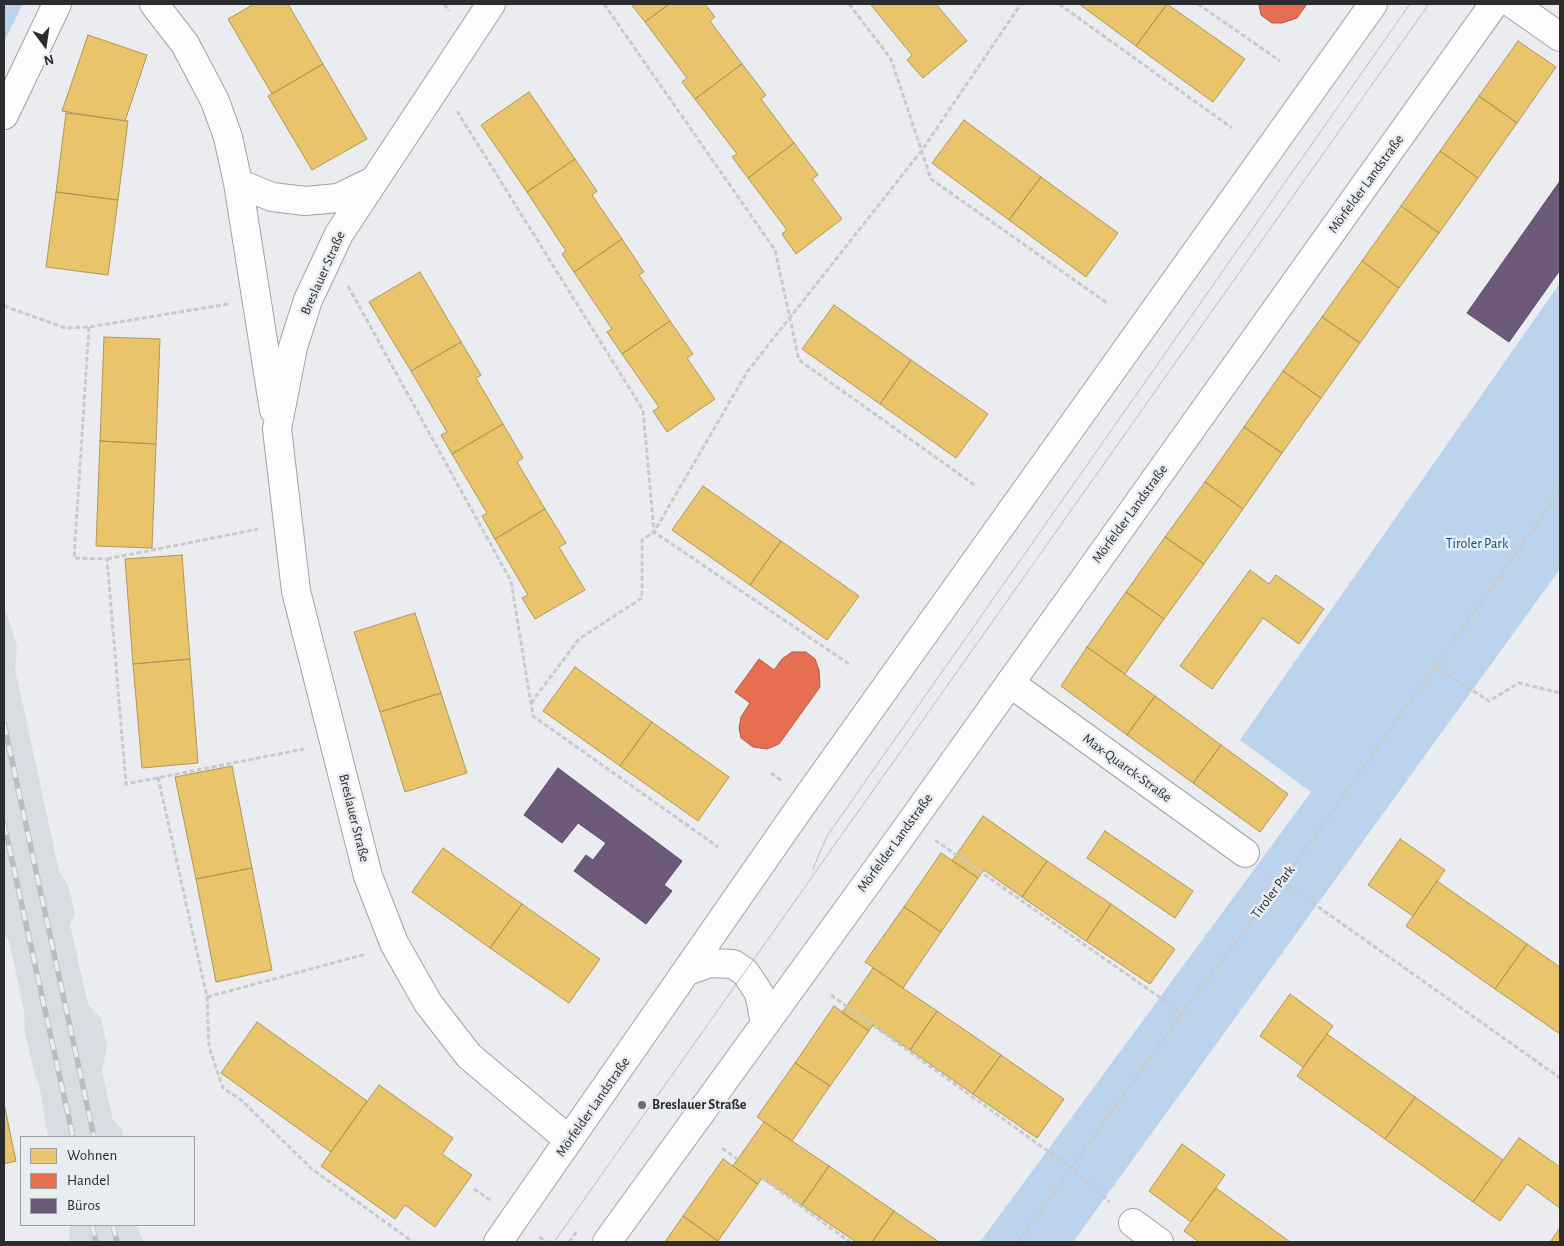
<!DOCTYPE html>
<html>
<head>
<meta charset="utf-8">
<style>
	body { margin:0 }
	#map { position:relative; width:1564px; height:1246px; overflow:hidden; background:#eaecef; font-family:"Alegreya Sans",sans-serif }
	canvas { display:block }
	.frame { position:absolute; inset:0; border:5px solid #2a2c2d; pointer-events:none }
	.legend { position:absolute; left:20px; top:1136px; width:175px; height:90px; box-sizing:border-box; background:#e9ecf0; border:1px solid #9d9fa2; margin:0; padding:6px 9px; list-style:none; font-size:15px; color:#2a2c2d }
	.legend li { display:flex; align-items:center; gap:10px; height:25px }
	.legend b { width:25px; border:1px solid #9d9fa2 }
	.north { position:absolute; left:20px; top:20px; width:50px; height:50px; -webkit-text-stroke:4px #e9ecf0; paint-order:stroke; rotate:166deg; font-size:14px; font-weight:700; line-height:20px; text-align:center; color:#2a2c2d }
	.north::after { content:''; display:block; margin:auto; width:18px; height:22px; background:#2a2c2d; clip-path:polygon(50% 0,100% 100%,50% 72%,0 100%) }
</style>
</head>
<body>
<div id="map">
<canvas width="1564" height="1246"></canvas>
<div class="frame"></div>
<ul class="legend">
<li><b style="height:14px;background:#e9c46a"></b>Wohnen</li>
<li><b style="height:14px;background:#e76f51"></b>Handel</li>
<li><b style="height:14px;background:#6d597a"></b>Büros</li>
</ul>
<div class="north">N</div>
</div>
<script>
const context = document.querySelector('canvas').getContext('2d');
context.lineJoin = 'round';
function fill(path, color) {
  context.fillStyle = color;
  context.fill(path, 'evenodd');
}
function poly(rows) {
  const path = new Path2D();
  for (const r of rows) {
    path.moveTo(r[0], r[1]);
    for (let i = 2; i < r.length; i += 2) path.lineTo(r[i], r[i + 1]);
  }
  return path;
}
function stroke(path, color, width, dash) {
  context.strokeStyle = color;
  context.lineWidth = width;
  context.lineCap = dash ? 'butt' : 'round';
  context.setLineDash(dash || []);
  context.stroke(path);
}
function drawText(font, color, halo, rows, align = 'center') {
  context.font = font + ' "Alegreya Sans",sans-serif';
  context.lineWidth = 5;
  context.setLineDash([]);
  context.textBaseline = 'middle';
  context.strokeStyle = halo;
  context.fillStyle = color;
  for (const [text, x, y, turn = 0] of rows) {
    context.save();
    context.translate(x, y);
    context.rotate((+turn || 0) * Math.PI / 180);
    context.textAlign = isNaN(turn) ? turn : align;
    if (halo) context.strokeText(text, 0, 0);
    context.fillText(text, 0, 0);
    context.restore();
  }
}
const built = poly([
	[4,605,17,646,15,669,59,871,68,886,75,913,70,925,88,1004,101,1018,107,1046,102,1071,113,1120,122,1129,124,1137,48,1137,39,1083,35,1076,25,1034,24,1011,9,940,4,935],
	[70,1225,136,1225,144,1242,69,1242]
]);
const green = poly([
	[4,4,23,4,4,42],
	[1560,283,1560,569,1073,1242,980,1242,1311,792,1240,740]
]);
const homes = poly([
	[254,4,288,4,323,64,272,94,228,19,254,4],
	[631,4,669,4,645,22,631,4],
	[669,4,705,4,715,17,710,21,742,64,695,99,682,82,687,78,645,22,669,4],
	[872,4,936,4,967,41,923,78,907,60,912,55,871,5,872,4],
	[1079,4,1167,4,1136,46,1079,4],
	[1167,4,1245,59,1213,102,1136,46,1167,4],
	[88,35,147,55,125,121,62,111,88,35],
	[1518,41,1556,67,1517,123,1479,96,1518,41],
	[323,64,367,139,312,170,268,96,323,64],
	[742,64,766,95,761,99,794,143,748,178,732,157,737,154,695,99,742,64],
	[529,92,575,159,527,192,481,125,529,92],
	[1479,96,1517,123,1478,178,1440,151,1479,96],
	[66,113,128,121,118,200,56,192,66,113],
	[964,120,1041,177,1009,220,932,163,964,120],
	[794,143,818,175,812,179,842,219,796,254,782,234,787,230,748,178,794,143],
	[1440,151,1478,178,1439,233,1401,206,1440,151],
	[575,159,597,191,592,195,622,239,574,272,562,254,566,251,527,192,575,159],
	[1041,177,1118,233,1086,277,1009,220,1041,177],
	[56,192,118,200,108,275,46,267,56,192],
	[1401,206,1439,233,1399,288,1362,261,1401,206],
	[622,239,644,272,639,275,670,321,622,354,607,332,612,329,574,272,622,239],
	[1362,261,1399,288,1360,343,1322,317,1362,261],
	[420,272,461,342,411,371,369,302,420,272],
	[834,305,911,360,880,404,802,349,834,305],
	[1322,317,1360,343,1321,398,1283,371,1322,317],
	[670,321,693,354,687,358,715,399,667,432,653,411,659,407,622,354,670,321],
	[104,337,160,339,156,444,100,441,104,337],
	[461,342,481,375,476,378,503,424,452,454,441,435,447,432,411,371,461,342],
	[911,360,988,414,956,458,880,404,911,360],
	[1283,371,1321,398,1282,453,1244,427,1283,371],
	[503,424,523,458,517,462,545,509,495,539,482,516,487,513,452,454,503,424],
	[1244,427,1282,453,1243,509,1205,482,1244,427],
	[100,441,156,444,152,548,96,546,100,441],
	[1205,482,1243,509,1204,564,1165,537,1205,482],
	[703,486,781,541,750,585,672,530,703,486],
	[545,509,566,543,559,547,585,590,535,619,522,598,528,595,495,539,545,509],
	[1165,537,1204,564,1164,619,1126,592,1165,537],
	[781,541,859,596,827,640,750,585,781,541],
	[182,555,190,659,133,664,125,559,182,555],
	[1250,570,1269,584,1276,575,1324,609,1299,644,1263,618,1212,689,1180,666,1250,570],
	[1126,592,1164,619,1125,674,1087,647,1126,592],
	[415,613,441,693,380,712,354,632,415,613],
	[1087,647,1155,696,1127,735,1061,686,1087,647],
	[190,659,198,763,142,768,133,664,190,659],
	[575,667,652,722,620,766,543,711,575,667],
	[441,693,467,773,405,792,380,712,441,693],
	[1155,696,1221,745,1193,783,1127,735,1155,696],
	[652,722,729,777,698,821,620,766,652,722],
	[1221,745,1288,794,1260,832,1193,783,1221,745],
	[232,766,252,868,196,879,175,777,232,766],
	[983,816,1047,861,1022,897,984,870,978,878,952,861,983,816],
	[1105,831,1193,891,1175,918,1087,858,1105,831],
	[1400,839,1445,870,1413,916,1368,885,1400,839],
	[443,848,522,904,490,948,412,892,443,848],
	[941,853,978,878,941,932,904,907,941,853],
	[1047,861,1111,904,1086,941,1022,897,1047,861],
	[252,868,272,970,216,982,196,879,252,868],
	[1437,881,1527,944,1495,989,1406,926,1437,881],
	[522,904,600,959,569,1003,490,948,522,904],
	[1111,904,1175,949,1150,984,1086,941,1111,904],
	[904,907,941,932,903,988,865,962,904,907],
	[1527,944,1560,967,1560,1034,1495,989,1527,944],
	[873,968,937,1011,910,1050,873,1025,869,1031,842,1013,873,968],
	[1290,994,1333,1026,1303,1067,1260,1036,1290,994],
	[834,1006,869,1031,830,1086,795,1063,834,1006],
	[937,1011,1001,1055,973,1094,910,1050,937,1011],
	[257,1022,367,1101,331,1152,221,1073,257,1022],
	[1327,1034,1415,1097,1385,1139,1297,1076,1327,1034],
	[1001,1055,1064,1099,1037,1138,973,1094,1001,1055],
	[795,1063,830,1086,792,1141,757,1117,795,1063],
	[379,1085,453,1138,442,1154,472,1175,435,1227,405,1205,395,1219,321,1166,379,1085],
	[1415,1097,1503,1160,1473,1202,1385,1139,1415,1097],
	[4,1103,16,1161,4,1164,4,1103],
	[764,1122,829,1166,802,1205,762,1178,758,1184,733,1166,764,1122],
	[1519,1138,1560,1167,1560,1208,1527,1184,1500,1221,1473,1202,1519,1138],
	[1182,1144,1225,1175,1191,1222,1149,1191,1182,1144],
	[723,1159,758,1184,718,1241,683,1216,723,1159],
	[829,1166,894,1211,872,1242,856,1242,802,1205,829,1166],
	[1216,1188,1290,1242,1199,1242,1184,1231,1216,1188],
	[894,1211,939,1242,872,1242,894,1211],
	[683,1216,718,1241,717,1242,665,1242,683,1216],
	[1560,1228,1560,1242,1550,1242,1560,1228]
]);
const shops = poly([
	[1259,4,1307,4,1297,18,1282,23,1272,23,1261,15,1259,4],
	[792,652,806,652,815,659,819,670,820,687,779,744,767,749,753,747,741,738,739,728,741,717,750,703,735,692,759,659,774,670,782,659,792,652]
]);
const offices = poly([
	[1560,181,1560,270,1509,342,1467,313,1560,181],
	[558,768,682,861,664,885,672,891,646,924,574,871,586,855,593,860,606,843,578,823,562,843,524,815,558,768]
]);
const path = poly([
	[444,4,449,11],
	[604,4,775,250,799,360,976,486],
	[849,4,891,59,931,179,1107,303],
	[1059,4,1232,128],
	[1198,4,1280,61],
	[457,111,643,410,654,532,849,664],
	[348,286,511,581,533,716,718,847],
	[4,306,65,328,89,327,228,304],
	[89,327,74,558,107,559,126,784,304,749],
	[107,559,258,529],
	[1435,667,1489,701,1519,683,1560,693],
	[531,703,579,639,642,598,642,540,654,532,747,372,922,150,1021,4],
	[771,773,782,781],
	[158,777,207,997,209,1047,223,1088,240,1099,312,1169,413,1242],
	[935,840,1182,1013],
	[1269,872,1560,1078],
	[831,995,1070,1167,1110,1202],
	[207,997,366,954],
	[722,1148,737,1159],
	[762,1178,850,1242],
	[474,1189,490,1200],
	[539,1237,547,1242],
	[569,1242,577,1231],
	[1018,1242,1182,1013,1282,882,1560,491]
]);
const minor = poly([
	[154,4,185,44,215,101,228,137,238,183,274,410],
	[491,4,339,234,308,300,293,347,277,429,296,591,368,876,394,943,428,1003,469,1056,569,1140],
	[1513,4,1560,37],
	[4,115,57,4],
	[238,183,272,197,305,201,338,198,371,182],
	[1010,683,1245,853],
	[1133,1223,1159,1242]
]);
const major = poly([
	[687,971,710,963,733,964,745,972,759,993,765,1023],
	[498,1242,799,809,1373,4],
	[607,1242,899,839,1494,4]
]);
const tram = poly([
	[813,869,827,836,1410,4],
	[554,1242,1429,4]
]);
const rail = poly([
	[4,724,94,1137],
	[4,824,73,1137],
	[92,1225,96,1242],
	[113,1225,117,1242]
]);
const markers = [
	[642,1105,5,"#6d6f71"]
];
const streetNames = [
	["Mörfelder Landstraße",1366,184,-54],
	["Breslauer Straße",323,273,-66],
	["Mörfelder Landstraße",1130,514,-54],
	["Max-Quarck-Straße",1127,768,36],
	["Breslauer Straße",354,818,76],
	["Mörfelder Landstraße",895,843,-54],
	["Tiroler Park",1273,892,-53],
	["Mörfelder Landstraße",593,1107,-55]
];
const parkNames = [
	["Tiroler Park",1477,544]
];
const poiNames = [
	["Breslauer Straße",652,1105]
];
fill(built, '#d7dde2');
fill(green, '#bcd3ee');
fill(homes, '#e9c46a');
stroke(homes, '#b09658', 1);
fill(shops, '#e76f51');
stroke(shops, '#ae5b46', 1);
fill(offices, '#6d597a');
stroke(offices, '#594c63', 1);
stroke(minor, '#a1a2a4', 30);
stroke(major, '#a1a2a4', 30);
stroke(path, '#c9cacb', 3, [5, 2.5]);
stroke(minor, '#fcfcfd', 28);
stroke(major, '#fcfcfd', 28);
stroke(tram, '#bbbcbd', 1);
stroke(rail, '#bbbcbd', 5.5);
stroke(rail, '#e9ecf0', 4, [11]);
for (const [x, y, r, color] of markers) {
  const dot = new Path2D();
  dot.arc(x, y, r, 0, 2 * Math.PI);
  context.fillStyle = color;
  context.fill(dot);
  stroke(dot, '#e9ecf0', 2);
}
drawText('14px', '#2a2c2d', '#e9ecf0', streetNames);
drawText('14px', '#004e92', '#e9ecf0', parkNames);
drawText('bold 14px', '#2a2c2d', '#e9ecf0', poiNames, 'left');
</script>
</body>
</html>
